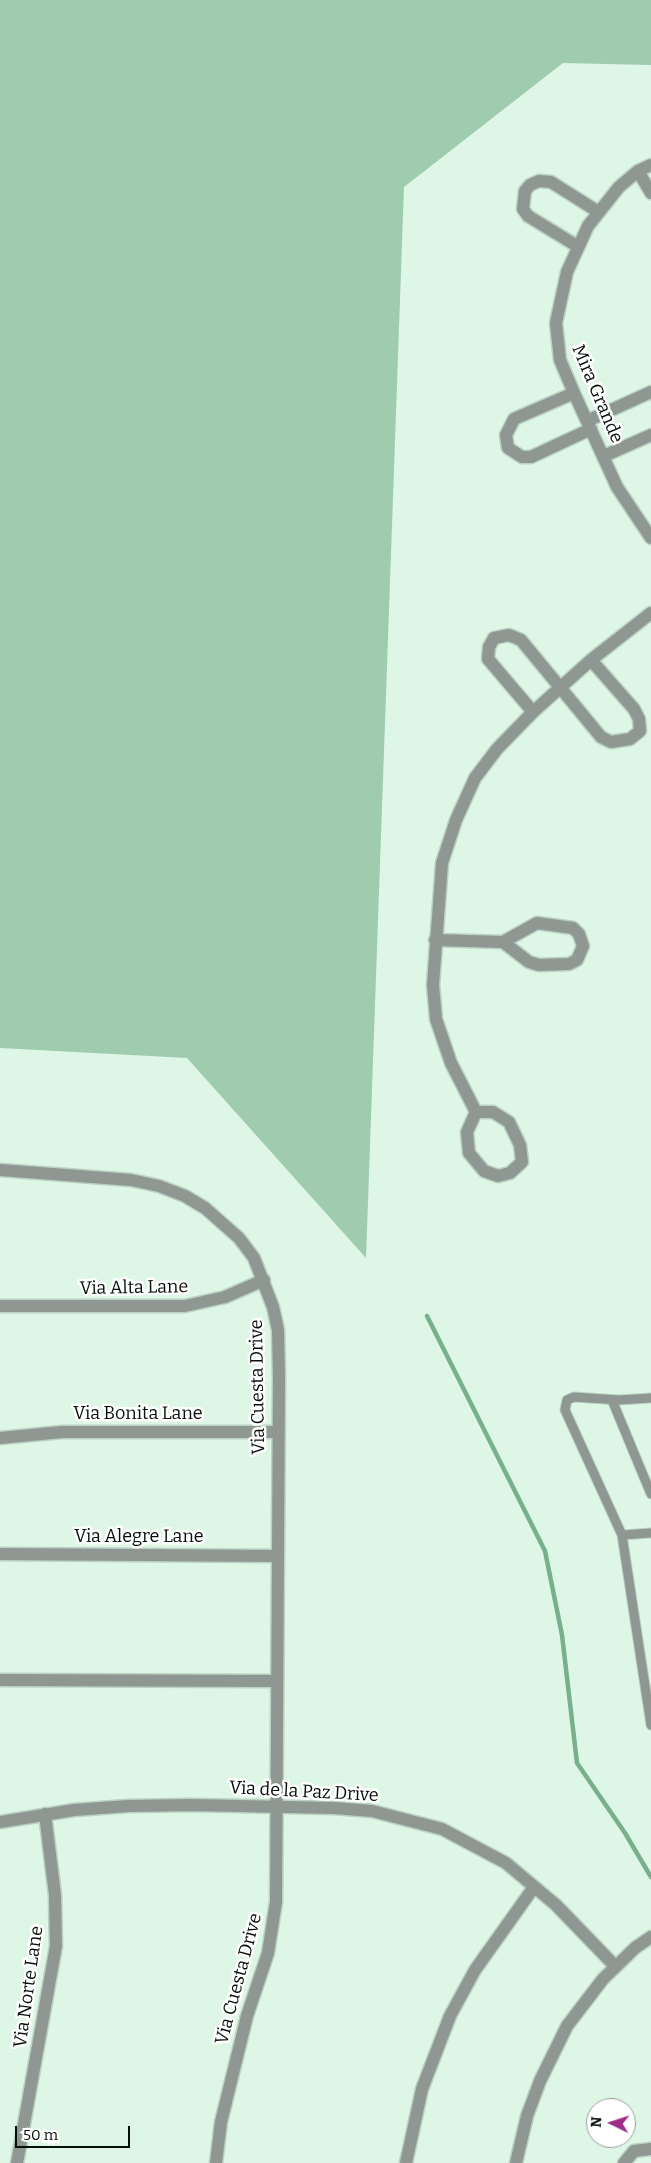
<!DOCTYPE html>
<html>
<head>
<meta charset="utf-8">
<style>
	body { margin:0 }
	#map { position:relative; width:651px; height:2163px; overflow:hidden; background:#def6e6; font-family:Bitter,serif }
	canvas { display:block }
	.north { position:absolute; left:586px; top:2098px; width:50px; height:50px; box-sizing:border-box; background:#fff; border:1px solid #9b9f9d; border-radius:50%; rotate:274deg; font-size:14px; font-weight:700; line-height:20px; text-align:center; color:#060e09 }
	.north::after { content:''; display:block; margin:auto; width:18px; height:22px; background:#a02d89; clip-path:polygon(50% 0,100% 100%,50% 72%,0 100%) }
	.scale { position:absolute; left:15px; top:2126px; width:115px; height:22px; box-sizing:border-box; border:2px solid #060e09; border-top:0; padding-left:6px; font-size:15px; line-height:18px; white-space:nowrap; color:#060e09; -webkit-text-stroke:4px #fff; paint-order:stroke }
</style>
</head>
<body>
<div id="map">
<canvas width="651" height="2163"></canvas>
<div class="north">N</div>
<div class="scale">50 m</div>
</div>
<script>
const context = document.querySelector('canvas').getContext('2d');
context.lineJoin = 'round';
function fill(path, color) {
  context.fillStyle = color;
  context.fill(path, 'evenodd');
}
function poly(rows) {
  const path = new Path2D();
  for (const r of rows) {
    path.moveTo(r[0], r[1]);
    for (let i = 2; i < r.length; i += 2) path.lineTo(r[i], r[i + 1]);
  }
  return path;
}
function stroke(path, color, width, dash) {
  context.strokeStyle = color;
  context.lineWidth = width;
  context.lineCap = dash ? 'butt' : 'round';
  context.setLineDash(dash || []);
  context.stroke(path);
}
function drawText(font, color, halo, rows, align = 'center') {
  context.font = font + ' Bitter,serif';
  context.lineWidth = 5;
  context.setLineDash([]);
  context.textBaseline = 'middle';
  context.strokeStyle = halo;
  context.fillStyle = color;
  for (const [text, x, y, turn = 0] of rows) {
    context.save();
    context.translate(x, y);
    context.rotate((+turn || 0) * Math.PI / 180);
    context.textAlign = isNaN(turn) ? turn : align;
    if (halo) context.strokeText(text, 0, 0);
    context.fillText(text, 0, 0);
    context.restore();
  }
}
const green = poly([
	[0,0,651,0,651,65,563,63,404,187,366,1258,187,1058,0,1048]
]);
const stream = poly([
	[427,1316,545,1551,562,1635,577,1763,625,1833,651,1877]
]);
const service = poly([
	[651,1398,619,1400,574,1397,567,1400,565,1410,622,1535,651,1725],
	[612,1400,651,1494],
	[622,1535,651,1533]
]);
const minor = poly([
	[651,165,638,171,619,187,588,226,567,272,556,323,560,360,574,393,617,487,651,538],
	[638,171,651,193],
	[577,246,528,216,523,209,525,191,530,185,539,181,551,182,597,211],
	[574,393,514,419,506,435,508,448,522,457,531,457,591,429],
	[587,421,651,392],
	[604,456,651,435],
	[533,712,488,659,489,647,494,638,509,635,521,640,601,737,611,742,630,739,640,731,639,719,634,709,591,660],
	[537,923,573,928,579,934,583,946,577,960,569,964,539,965,529,962,503,942,537,923],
	[435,940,503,942],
	[476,1112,451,1063,436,1019,433,985,442,863,456,820,475,778,497,749,533,712,591,660,651,613],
	[476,1112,493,1112,509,1122,520,1145,522,1162,510,1173,498,1176,484,1171,469,1153,467,1132,476,1112],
	[0,1170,131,1180,159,1186,185,1196,205,1208,239,1238,254,1258,273,1307,278,1330,279,1377,276,1902,268,1953,247,2016,221,2122,216,2163],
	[0,1306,185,1306,225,1297,264,1280],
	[0,1438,62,1432,277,1432],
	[0,1554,277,1556],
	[0,1680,277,1681],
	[0,1822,74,1810,128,1806,192,1805,334,1808,372,1811,442,1829,506,1863,556,1905,615,1966],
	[17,2163,56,1946,55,1895,45,1814],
	[406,2163,422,2089,450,2016,475,1970,534,1887],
	[624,2163,634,2151,651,2149]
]);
const tertiary = poly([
	[516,2163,527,2116,540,2081,567,2026,603,1979,635,1948,651,1937]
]);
const streetNames = [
	["Mira Grande",597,394,67],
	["Via Alta Lane",134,1288,-1],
	["Via Cuesta Drive",258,1387,-91],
	["Via Bonita Lane",138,1414],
	["Via Alegre Lane",139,1537],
	["Via de la Paz Drive",304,1792,3],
	["Via Cuesta Drive",239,1979,-75],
	["Via Norte Lane",29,1987,-82]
];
fill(green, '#9fcbaf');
stroke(stream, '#78b08e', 4.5);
stroke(service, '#bbd1c3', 11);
stroke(minor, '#bbd1c3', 15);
stroke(tertiary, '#bbd1c3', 15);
stroke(service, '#8e9791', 9);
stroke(minor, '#8e9791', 12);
stroke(tertiary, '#8e9791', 12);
drawText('18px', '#060e09', '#fff', streetNames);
</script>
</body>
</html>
